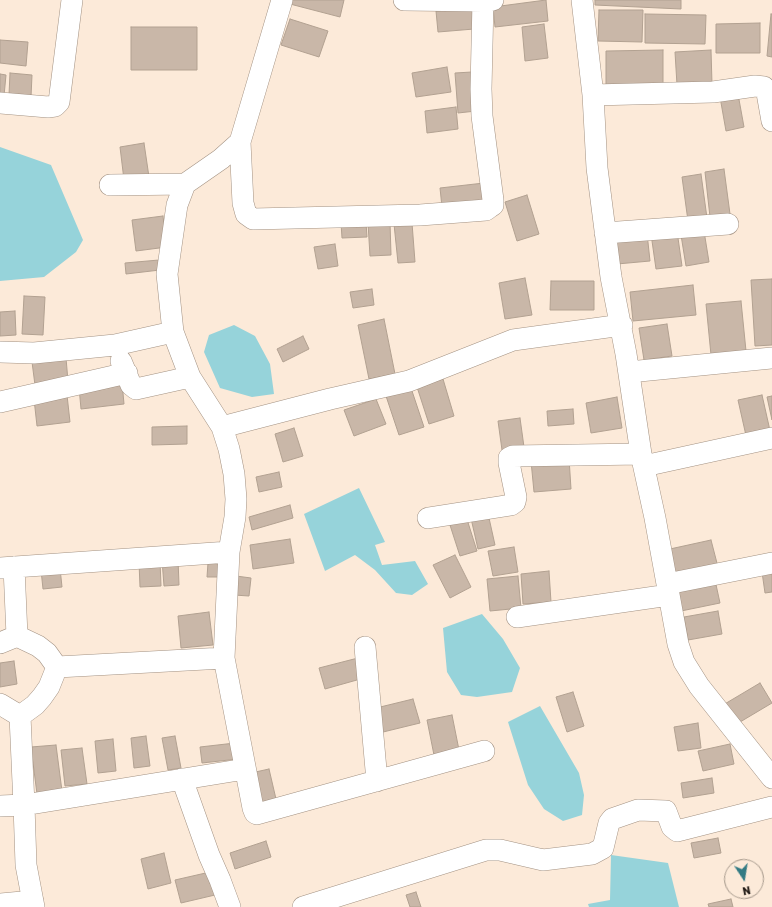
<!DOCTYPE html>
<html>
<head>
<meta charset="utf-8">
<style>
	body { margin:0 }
	#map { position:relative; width:772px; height:907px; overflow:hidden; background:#fcead9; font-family:Rubik,sans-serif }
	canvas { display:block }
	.north { position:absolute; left:724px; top:859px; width:40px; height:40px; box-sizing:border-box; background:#fcead9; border:1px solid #a5988b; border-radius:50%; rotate:168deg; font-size:11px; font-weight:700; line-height:16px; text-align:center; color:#231c17 }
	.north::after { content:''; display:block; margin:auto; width:14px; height:18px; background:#337b84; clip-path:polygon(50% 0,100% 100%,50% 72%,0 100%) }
</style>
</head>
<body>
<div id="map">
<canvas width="772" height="907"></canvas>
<div class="north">N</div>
</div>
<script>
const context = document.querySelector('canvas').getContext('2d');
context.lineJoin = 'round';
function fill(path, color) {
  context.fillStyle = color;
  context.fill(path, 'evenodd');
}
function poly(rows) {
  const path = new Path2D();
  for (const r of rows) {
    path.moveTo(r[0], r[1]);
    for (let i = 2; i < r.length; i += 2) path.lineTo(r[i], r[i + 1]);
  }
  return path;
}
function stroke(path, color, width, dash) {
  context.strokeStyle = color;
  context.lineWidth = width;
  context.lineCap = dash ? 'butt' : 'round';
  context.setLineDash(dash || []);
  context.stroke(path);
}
const water = poly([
	[0,147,51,165,83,240,76,252,44,277,0,281],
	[234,325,255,336,270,364,274,394,252,397,220,388,204,352,209,335],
	[359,488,385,542,375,545,382,565,415,561,428,584,412,595,396,593,375,570,355,555,325,571,304,514],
	[482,614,503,639,520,668,512,692,477,697,461,695,447,672,443,628],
	[540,706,579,773,584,795,582,815,563,821,544,809,528,785,508,722],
	[611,855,668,863,679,907,589,907,588,904,610,900]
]);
const building = poly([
	[291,0,344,0,340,17,290,4,291,0],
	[546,0,548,21,495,27,493,7,546,0],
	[595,0,681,0,681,9,595,5,595,0],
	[472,8,474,29,438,32,436,11,472,8],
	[599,10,643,10,642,42,598,41,599,10],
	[645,14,706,15,705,44,645,43,645,14],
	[771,14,772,14,772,57,767,56,771,14],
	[290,19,328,31,319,57,281,45,290,19],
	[760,23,760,53,716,53,716,24,760,23],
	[544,24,548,58,525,61,522,27,544,24],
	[131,27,197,27,197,70,131,70,131,27],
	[0,40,28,42,26,66,0,63,0,40],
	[663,50,663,84,606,86,606,51,663,50],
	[711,50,712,84,677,85,675,52,711,50],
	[447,67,451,92,416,97,412,73,447,67],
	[472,72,476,111,458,113,455,73,472,72],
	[10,73,32,75,31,97,9,95,10,73],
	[0,74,6,75,4,96,0,95,0,74],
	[738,94,744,127,726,131,720,97,738,94],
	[456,107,458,129,427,133,425,111,456,107],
	[144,143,149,177,124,180,120,147,144,143],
	[724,169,730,214,710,217,705,172,724,169],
	[701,174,707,218,688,221,682,177,701,174],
	[484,183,486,202,442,207,440,188,484,183],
	[527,195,539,234,517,241,505,202,527,195],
	[163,216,167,247,136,251,132,220,163,216],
	[366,222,367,237,342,238,341,223,366,222],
	[390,222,391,255,370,256,368,223,390,222],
	[412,223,415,262,398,263,394,224,412,223],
	[677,231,682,266,656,269,651,234,677,231],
	[704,231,709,262,686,266,681,235,704,231],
	[647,233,650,261,617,264,615,235,647,233],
	[335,244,338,266,318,269,314,247,335,244],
	[159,260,160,270,126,274,125,263,159,260],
	[525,278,532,315,505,319,499,283,525,278],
	[772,279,772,345,755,346,751,280,772,279],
	[551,281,594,281,594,310,550,310,551,281],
	[693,285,696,315,633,321,630,292,693,285],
	[372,289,374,305,353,308,350,292,372,289],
	[24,296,45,297,43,335,22,334,24,296],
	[741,301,746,351,711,355,706,304,741,301],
	[15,311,16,335,0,336,0,312,15,311],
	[384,319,395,374,369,379,358,325,384,319],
	[667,324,672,356,644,360,639,328,667,324],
	[303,336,309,349,283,362,277,349,303,336],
	[66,358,68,381,35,385,32,362,66,358],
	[443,379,454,416,429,424,417,387,443,379],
	[122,382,124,404,81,409,79,387,122,382],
	[410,385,424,427,399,435,385,393,410,385],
	[67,395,70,422,37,426,34,399,67,395],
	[762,395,771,435,747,440,738,400,762,395],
	[772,396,772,420,767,397,772,396],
	[617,397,622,428,591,433,586,403,617,397],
	[376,399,386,424,354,436,344,410,376,399],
	[573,409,574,424,548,426,547,411,573,409],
	[520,418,524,447,502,450,498,421,520,418],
	[187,426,187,444,152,445,152,427,187,426],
	[294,428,303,456,283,462,275,434,294,428],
	[569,458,571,489,534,492,531,461,569,458],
	[279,472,282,487,259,492,256,477,279,472],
	[290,505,293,518,252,530,249,517,290,505],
	[487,509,495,545,478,549,470,514,487,509],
	[465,513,477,551,460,556,448,519,465,513],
	[290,539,294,563,253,569,250,545,290,539],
	[711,540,718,567,676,576,670,549,711,540],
	[514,547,518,572,493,576,488,551,514,547],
	[455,555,471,587,450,598,433,565,455,555],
	[178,559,179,585,164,586,162,560,178,559],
	[160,560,161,586,140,587,139,562,160,560],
	[208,563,219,564,219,577,207,577,208,563],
	[60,568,62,587,43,589,41,570,60,568],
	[772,570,772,592,765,593,762,572,772,570],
	[549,571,551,602,523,604,521,574,549,571],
	[236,576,251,578,249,596,234,595,236,576],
	[518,576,521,608,490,611,487,579,518,576],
	[715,580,720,603,681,611,676,588,715,580],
	[718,611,722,634,688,640,684,617,718,611],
	[209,612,213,645,181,648,178,616,209,612],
	[358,658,364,678,325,689,319,668,358,658],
	[14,661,17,684,0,687,0,663,14,661],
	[760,683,772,703,735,725,723,705,760,683],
	[573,692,584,726,567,732,556,697,573,692],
	[413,699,420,723,379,733,372,709,413,699],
	[452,715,459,750,434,755,427,720,452,715],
	[698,723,701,748,678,751,674,727,698,723],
	[146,736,150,766,134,768,131,738,146,736],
	[175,736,181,768,168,770,162,738,175,736],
	[113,739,116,771,98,773,95,741,113,739],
	[235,743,238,759,202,763,200,747,235,743],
	[730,744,734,764,703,771,698,751,730,744],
	[56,745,62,791,37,794,31,747,56,745],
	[82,748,87,784,65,786,61,750,82,748],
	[269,769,276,799,259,803,251,773,269,769],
	[712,778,714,793,683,798,681,783,712,778],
	[718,838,721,853,694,858,691,843,718,838],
	[266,841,271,857,235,869,230,853,266,841],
	[164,853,171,883,148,889,141,859,164,853],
	[210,872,215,895,181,903,175,880,210,872],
	[416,892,421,907,410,907,406,895,416,892],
	[731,899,733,907,709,907,708,904,731,899]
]);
const minor = poly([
	[282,0,240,142,243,203,246,214,253,219,420,215,486,210,490,207,493,205,493,200,482,116,481,89,483,1,493,0],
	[404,0,483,1],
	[582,0,593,95,597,168,611,277,626,354,641,454,655,518,678,644,684,662,699,686,772,778],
	[593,95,713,92,755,86,764,87,767,93,772,121],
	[0,103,48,107,55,106,59,102,72,0],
	[110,185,185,184],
	[605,233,728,224],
	[0,352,34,353,115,345,173,332],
	[121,361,131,385,136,389,190,377],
	[629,372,772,358],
	[0,402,127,373],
	[222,427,330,399,409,381,513,340,622,325],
	[644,466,772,438],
	[428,518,511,505,515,502,516,497,509,463,509,458,513,456,641,454],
	[14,567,17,636],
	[0,568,229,552],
	[667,584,772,563],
	[517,617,669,595],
	[0,643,17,636,38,646,47,653,57,667],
	[365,647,377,781],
	[224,658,253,808,255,813,257,814,484,751],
	[57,667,224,658,229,552,235,517,236,499,234,474,229,449,222,427,190,377,173,332,167,274,177,205,185,184,221,159,240,142],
	[0,704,20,716],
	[20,716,35,705,42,697,49,687,57,667],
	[182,779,209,855,220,880,230,907],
	[0,806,24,805,20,716],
	[0,904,33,901],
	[34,907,26,865,24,805,245,769],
	[303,907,486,850,500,850,543,860,592,854,603,848,609,823,612,819,638,810,666,811,672,827,677,831,772,807]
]);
fill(water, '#96d3da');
fill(building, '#c9b7a8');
stroke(building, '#b2a191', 1);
stroke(minor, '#a39283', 22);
stroke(minor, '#fff', 21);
</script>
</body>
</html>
